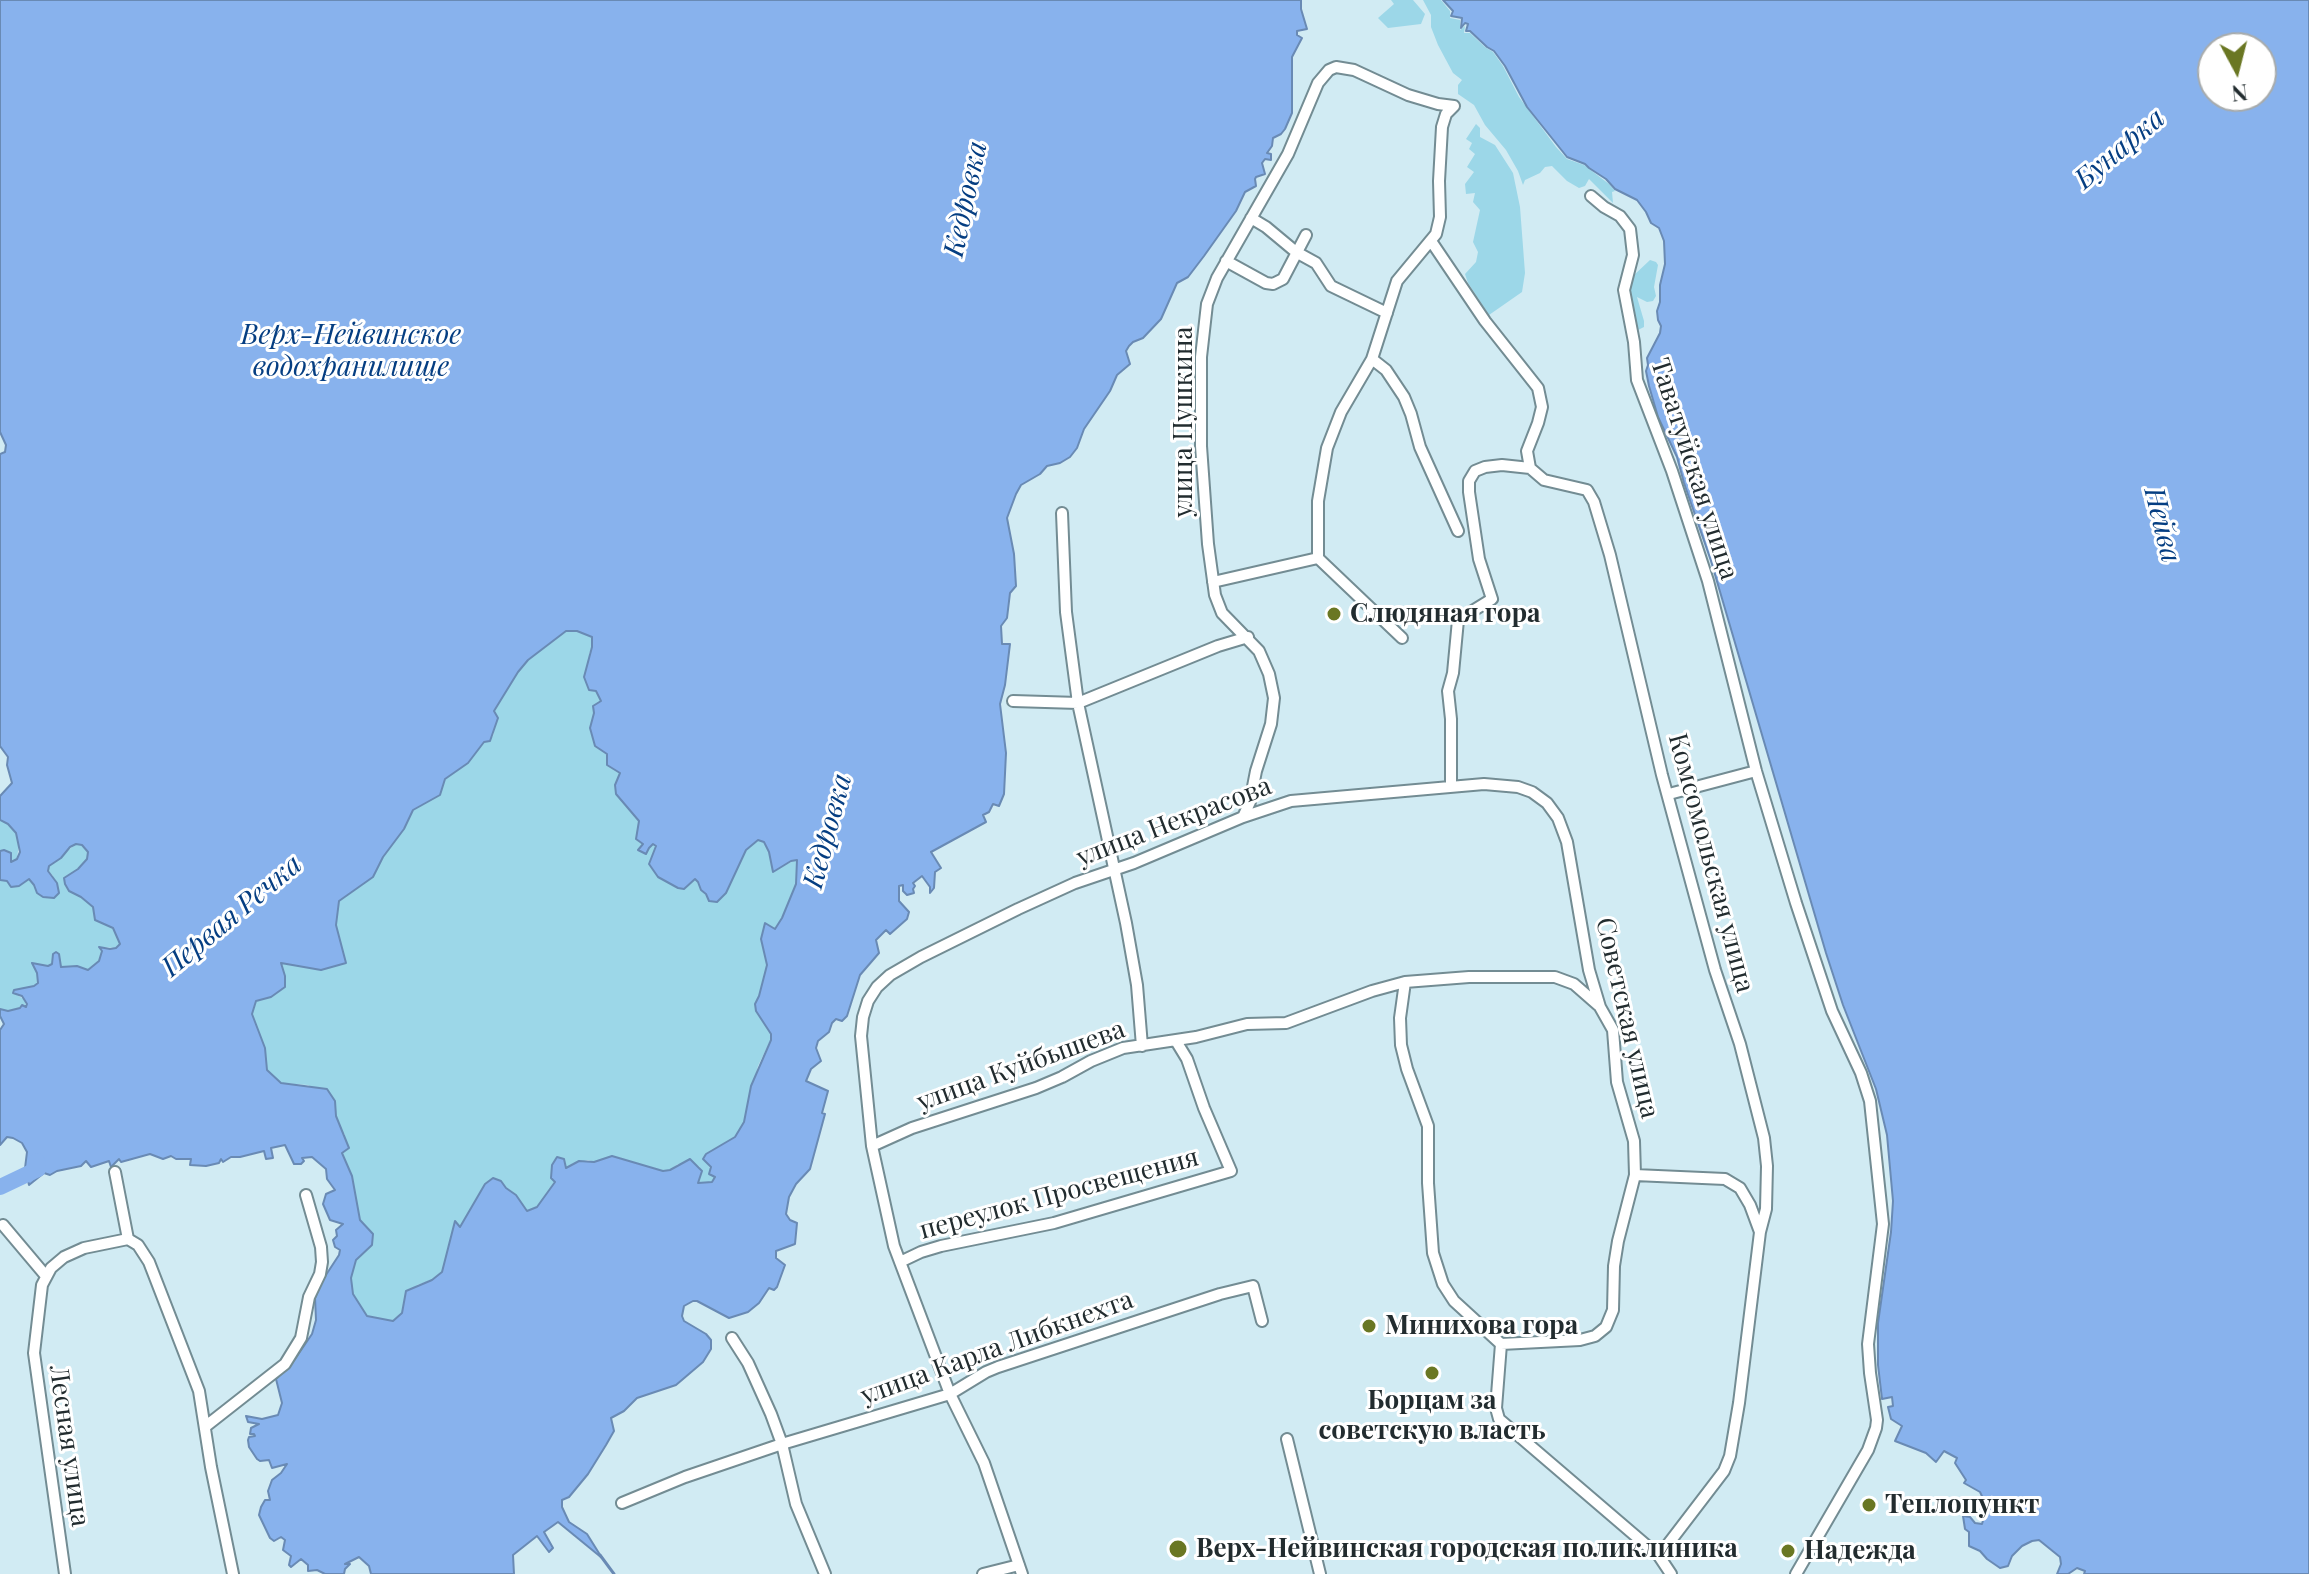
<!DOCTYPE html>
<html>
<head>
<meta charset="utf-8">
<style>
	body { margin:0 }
	#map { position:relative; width:2309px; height:1574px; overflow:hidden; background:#d1ebf3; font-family:"Playfair Display",serif }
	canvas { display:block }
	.north { position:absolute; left:2197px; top:32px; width:80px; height:80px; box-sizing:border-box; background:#fff; border:2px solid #a7abac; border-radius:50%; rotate:173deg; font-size:22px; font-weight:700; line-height:32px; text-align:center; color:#222c2f }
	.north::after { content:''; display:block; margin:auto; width:28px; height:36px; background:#6a7723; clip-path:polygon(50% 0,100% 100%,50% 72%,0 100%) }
</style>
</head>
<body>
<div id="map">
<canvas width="2309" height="1574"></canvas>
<div class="north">N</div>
</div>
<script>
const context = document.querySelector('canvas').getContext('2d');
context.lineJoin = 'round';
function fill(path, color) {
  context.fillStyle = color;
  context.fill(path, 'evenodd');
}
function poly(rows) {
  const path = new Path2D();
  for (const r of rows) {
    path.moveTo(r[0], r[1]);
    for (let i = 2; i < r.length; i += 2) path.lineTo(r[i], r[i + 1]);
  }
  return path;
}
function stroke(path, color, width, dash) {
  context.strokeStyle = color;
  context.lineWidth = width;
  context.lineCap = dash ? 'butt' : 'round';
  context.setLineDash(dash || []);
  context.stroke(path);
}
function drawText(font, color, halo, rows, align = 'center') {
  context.font = font + ' "Playfair Display",serif';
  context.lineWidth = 6;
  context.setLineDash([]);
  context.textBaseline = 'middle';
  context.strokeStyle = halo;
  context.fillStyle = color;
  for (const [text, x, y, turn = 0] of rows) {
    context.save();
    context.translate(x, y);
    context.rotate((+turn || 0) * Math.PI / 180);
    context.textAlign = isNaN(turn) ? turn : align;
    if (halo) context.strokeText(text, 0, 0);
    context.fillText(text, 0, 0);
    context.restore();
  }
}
const green = poly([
	[1391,0,1413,0,1425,14,1421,24,1388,28,1378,18,1394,4],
	[1423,0,1441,0,1450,11,1450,18,1460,20,1460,30,1465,26,1464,33,1470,33,1485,47,1493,52,1503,66,1519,97,1556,147,1567,159,1584,165,1609,184,1615,191,1612,192,1613,203,1589,179,1585,186,1579,188,1567,181,1552,166,1545,167,1540,173,1525,180,1523,185,1518,171,1506,150,1485,125,1474,105,1458,94,1458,85,1462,80,1453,73,1438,45,1431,27,1431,15],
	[1476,124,1480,128,1480,137,1495,145,1513,173,1520,207,1525,273,1522,292,1489,315,1468,283,1465,274,1476,262,1478,252,1473,242,1480,210,1473,202,1475,193,1466,194,1465,184,1474,172,1467,167,1475,154,1469,149,1472,143,1466,139],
	[1650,260,1656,262,1658,265,1654,287,1656,296,1653,301,1647,302,1637,297,1644,321,1644,327,1636,331,1630,296,1630,285,1633,276],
	[566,630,577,631,592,637,592,647,589,654,596,691,601,701,593,706,595,746,607,754,621,773,615,785,616,793,640,821,638,841,649,848,654,844,698,882,732,880,746,850,759,840,764,842,769,852,771,864,777,869,797,859,796,884,782,918,775,930,761,939,767,965,759,996,755,1004,756,1011,772,1034,771,1039,758,1066,744,1122,735,1137,704,1159,716,1177,712,1182,698,1184,700,1167,695,1164,678,1164,670,1170,663,1171,612,1156,594,1162,588,1160,572,1164,555,1181,537,1207,527,1211,516,1195,506,1188,501,1181,460,1227,455,1222,442,1272,432,1280,417,1285,402,1314,393,1321,367,1316,353,1294,351,1278,356,1260,366,1250,367,1229,360,1220,352,1176,341,1152,345,1135,340,1127,336,1116,335,1101,308,1085,281,1083,267,1070,265,1048,252,1014,256,1001,271,997,281,963,321,970,346,963,336,925,339,901,373,877,383,857,404,829,413,810,440,795,445,779,468,763,484,742,493,736,497,718,493,711,518,672,528,660],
	[0,820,8,824,16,833,19,843,17,859,10,863,4,850,0,851],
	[76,844,82,845,88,852,87,859,78,869,64,878,74,892,93,907,95,920,113,928,120,944,116,948,100,947,102,956,99,961,88,970,77,966,61,967,59,958,48,966,33,964,37,973,38,983,34,986,14,993,25,1000,26,1007,8,1011,0,1009,0,880,7,880,11,887,19,886,28,878,34,885,53,876,48,870,49,866]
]);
const water = poly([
	[0,0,1301,0,1301,9,1307,29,1297,31,1297,35,1302,38,1292,57,1292,113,1285,129,1281,134,1273,138,1272,146,1267,153,1271,154,1271,160,1265,159,1262,163,1265,174,1256,177,1255,179,1256,186,1245,192,1236,211,1204,256,1188,277,1177,283,1161,319,1143,338,1133,342,1129,346,1126,351,1130,364,1117,375,1110,391,1084,429,1077,448,1070,457,1060,463,1047,466,1040,474,1021,485,1016,494,1007,518,1014,554,1016,586,1010,593,1007,618,1001,626,1002,644,1010,644,1005,685,1000,704,1006,753,1004,794,999,806,993,804,989,812,983,815,986,822,931,852,941,868,935,872,934,888,930,893,930,887,922,876,913,883,915,886,913,889,914,893,907,895,903,891,903,885,899,886,899,901,909,912,907,919,890,934,886,930,876,940,879,953,860,975,847,1016,842,1021,836,1019,832,1023,829,1032,818,1041,816,1048,821,1061,811,1069,806,1081,828,1091,822,1113,825,1114,810,1169,796,1184,789,1197,786,1214,790,1220,797,1223,795,1244,776,1251,776,1258,785,1265,777,1287,774,1290,769,1288,759,1303,748,1312,729,1318,697,1301,693,1301,684,1306,682,1316,684,1321,706,1334,711,1340,711,1349,703,1362,676,1385,637,1398,624,1411,611,1418,614,1431,606,1445,588,1474,569,1497,562,1500,562,1507,569,1522,587,1534,602,1558,558,1522,544,1532,553,1548,549,1552,537,1536,513,1555,514,1574,371,1574,369,1566,359,1557,345,1564,350,1564,345,1569,344,1574,325,1574,317,1570,308,1571,308,1565,301,1559,291,1567,289,1565,291,1556,283,1550,285,1540,281,1537,274,1541,270,1538,259,1515,261,1507,265,1500,270,1500,268,1491,272,1480,281,1473,287,1464,272,1468,269,1460,260,1461,257,1459,249,1447,248,1440,249,1437,255,1436,254,1434,250,1434,251,1428,259,1424,248,1422,246,1416,262,1419,278,1415,282,1403,276,1379,295,1359,312,1334,316,1320,315,1298,322,1281,339,1255,340,1250,335,1247,333,1240,337,1236,336,1230,343,1224,330,1220,323,1204,326,1194,335,1190,327,1179,326,1169,312,1157,302,1158,304,1161,301,1164,294,1164,285,1145,271,1148,273,1158,266,1159,264,1151,240,1157,231,1157,223,1162,221,1159,219,1163,206,1166,190,1165,191,1159,176,1159,171,1156,163,1159,150,1154,121,1162,119,1159,111,1167,109,1161,91,1167,86,1161,81,1166,57,1171,50,1175,44,1173,29,1185,25,1168,27,1152,22,1143,13,1138,7,1137,0,1145,0,1030,4,1024,0,1016,0,1009,8,1011,20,1008,22,1005,26,1007,27,1004,22,996,13,993,14,990,34,986,38,983,37,973,32,963,48,966,52,964,53,954,56,952,59,954,61,967,77,966,88,970,99,961,102,951,99,947,110,949,116,948,120,944,113,928,95,920,93,907,81,897,69,891,65,884,64,878,78,869,87,859,88,852,82,845,76,844,70,847,61,858,49,866,48,871,57,883,59,893,54,898,43,897,37,893,34,885,29,879,19,886,11,887,7,881,0,880,0,851,4,850,11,853,11,862,17,859,20,852,16,833,8,824,0,820,0,796,12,783,7,765,8,757,0,746,0,454,5,452,6,445,0,432,0,0],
	[566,631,577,631,592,637,592,647,584,677,589,690,596,691,601,701,593,706,594,713,590,728,595,746,607,754,607,765,620,773,615,785,616,794,639,821,636,839,643,844,638,850,646,854,649,848,653,844,656,846,649,864,658,877,678,888,684,889,695,879,698,882,701,890,706,894,709,901,717,902,726,893,746,850,758,840,764,842,769,852,773,872,791,861,797,860,796,884,782,918,775,929,765,923,761,939,767,965,759,996,755,1004,756,1011,771,1034,771,1040,751,1086,744,1122,735,1137,706,1154,703,1159,711,1167,709,1174,715,1177,712,1182,698,1183,702,1171,690,1159,670,1170,663,1171,612,1156,594,1162,579,1161,566,1168,564,1159,557,1157,552,1165,551,1178,555,1182,537,1207,527,1211,516,1195,506,1188,501,1181,493,1178,485,1184,460,1227,455,1221,442,1272,432,1280,406,1291,402,1313,393,1321,367,1316,353,1294,351,1278,356,1260,372,1245,373,1234,360,1220,352,1176,342,1153,349,1148,336,1116,335,1101,327,1089,281,1083,267,1070,265,1048,252,1014,256,1001,271,997,285,987,285,976,281,963,321,970,346,963,336,925,339,901,373,877,383,857,404,829,413,810,440,795,445,779,468,763,484,742,490,741,498,718,494,711,518,672,528,660,566,631],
	[1443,0,2309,0,2309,1574,2084,1574,2085,1571,2077,1568,2068,1574,2057,1574,2061,1564,2060,1557,2039,1540,2032,1541,2022,1546,2012,1556,2008,1566,2000,1568,1987,1559,1980,1551,1969,1546,1969,1532,1965,1529,1963,1516,1970,1517,1975,1523,1982,1524,1987,1507,1980,1492,1964,1483,1966,1480,1955,1463,1957,1458,1944,1451,1936,1462,1926,1453,1895,1441,1902,1426,1891,1419,1888,1407,1893,1406,1892,1397,1882,1399,1878,1365,1878,1323,1891,1232,1893,1201,1887,1135,1876,1089,1843,1005,1826,953,1711,561,1684,483,1677,457,1658,417,1649,386,1646,371,1648,365,1647,358,1660,333,1661,326,1658,320,1657,311,1660,302,1660,285,1665,264,1664,241,1659,228,1651,223,1646,212,1637,200,1615,189,1606,179,1589,168,1585,164,1567,157,1527,107,1505,66,1494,51,1487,47,1470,31,1466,31,1468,24,1465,23,1461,28,1462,18,1451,16,1453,11,1443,0],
	[2213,48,2261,48,2261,96,2213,96,2213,48]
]);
const stream = poly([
	[600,1555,614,1574]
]);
const river = poly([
	[0,1187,38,1169,37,1161]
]);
const street = poly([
	[1591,196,1604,207,1620,216,1630,229,1633,255,1624,290,1634,342,1637,380,1672,471,1708,581,1756,771,1796,903,1832,1011,1861,1073,1870,1101,1883,1224,1868,1344,1870,1373,1877,1420,1876,1428,1868,1450,1796,1574],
	[1251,218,1266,227,1296,252,1316,263,1331,286,1387,313],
	[1431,241,1485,321,1538,388,1542,407,1538,423,1527,451,1530,468,1544,480,1587,490,1594,502,1610,555,1662,775,1715,970,1740,1044,1764,1138,1767,1166,1766,1209,1760,1232,1739,1403,1730,1456,1724,1471,1659,1556],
	[1226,261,1266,283,1273,284,1283,279,1306,235],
	[1372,359,1386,370,1404,397,1411,414,1420,447,1458,531],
	[1062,513,1066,612,1078,703,1126,923,1137,985,1142,1046],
	[1318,558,1318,501,1327,448,1341,412,1372,359,1397,281,1436,234,1440,217,1439,181,1442,127,1446,114,1454,106],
	[1213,582,1318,558,1402,638],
	[1013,701,1078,703,1218,646,1248,637],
	[1451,786,1451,719,1448,691,1453,673,1458,620,1492,599,1479,559,1469,492,1469,481,1475,471,1485,467,1502,465,1530,468],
	[1669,794,1756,771],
	[1243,817,1250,802,1256,771,1271,724,1274,698,1269,674,1259,651,1222,613,1215,595,1208,544,1201,446,1201,357,1207,304,1217,278,1288,154,1318,83,1329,70,1336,67,1354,70,1408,95,1438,104,1454,106],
	[1405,982,1400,1018,1401,1045,1407,1069,1428,1126,1428,1183,1433,1253,1443,1284,1454,1301,1501,1344],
	[872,1146,912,1128,1036,1088,1062,1077,1091,1061,1123,1048,1196,1037,1247,1024,1286,1023,1372,991,1405,982,1469,977,1555,977,1574,984,1598,1005],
	[115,1172,128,1239,138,1245,149,1262,199,1391,211,1467,233,1574],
	[1635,1175,1725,1179,1740,1188,1750,1205,1760,1232],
	[3,1225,46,1276],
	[900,1262,921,1252,941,1246,1054,1223,1231,1171,1204,1108,1187,1059,1176,1041],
	[732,1338,748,1363,771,1414,782,1444,796,1504,825,1574],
	[1501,1344,1496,1408,1499,1419,1659,1556,1671,1574],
	[206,1426,285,1364,301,1338,309,1297,320,1274,322,1262,321,1247,306,1195],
	[1287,1439,1320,1574],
	[622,1503,685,1477,782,1444,950,1394,986,1372,998,1367,1220,1294,1253,1286,1262,1321],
	[65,1574,34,1353,42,1285,51,1268,64,1257,84,1248,128,1239],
	[983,1574,1019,1565],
	[1022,1574,984,1463,950,1394,894,1246,872,1146,861,1036,863,1017,868,1001,877,987,890,975,921,957,1018,909,1075,883,1134,863,1243,817,1291,801,1484,784,1518,787,1532,792,1547,803,1558,818,1567,842,1589,970,1600,1007,1613,1030,1617,1082,1634,1141,1635,1175,1618,1241,1614,1266,1613,1310,1606,1327,1595,1336,1580,1340,1501,1344]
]);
const markers = [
	[1334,614,8,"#6a7723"],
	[1369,1326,8,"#6a7723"],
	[1432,1373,8,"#6a7723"],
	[1869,1505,8,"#6a7723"],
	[1178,1549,10,"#6a7723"],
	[1788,1551,8,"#6a7723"]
];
const streetNames = [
	["улица Пушкина",1184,422,-90],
	["Таватуйская улица",1694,469,72],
	["улица Некрасова",1174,822,-21],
	["Комсомольская улица",1711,863,75],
	["Советская улица",1627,1018,77],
	["улица Куйбышева",1021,1066,-20],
	["переулок Просвещения",1059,1194,-15],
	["улица Карла Либкнехта",997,1348,-20],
	["Лесная улица",69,1446,82]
];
const poiNames = [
	["Слюдяная гора",1350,614],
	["Минихова гора",1385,1326],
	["Борцам за",1432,1401,"center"],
	["советскую власть",1432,1431,"center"],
	["Теплопункт",1885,1505],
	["Верх-Нейвинская городская поликлиника",1196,1549],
	["Надежда",1804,1551]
];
const waterNames = [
	["Бунарка",2120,149,-40],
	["Кедровка",966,199,-78],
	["Верх-Нейвинское",351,335],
	["водохранилище",351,367],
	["Нейва",2162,525,76],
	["Кедровка",828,831,-75],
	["Первая Речка",232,916,-40]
];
fill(green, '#9cd7e8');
fill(water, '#88b2ed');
stroke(water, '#698ab4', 2);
stroke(stream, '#698ab4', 3);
stroke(river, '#88b2ed', 16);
stroke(street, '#738c93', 14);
stroke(street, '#fff', 10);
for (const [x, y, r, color] of markers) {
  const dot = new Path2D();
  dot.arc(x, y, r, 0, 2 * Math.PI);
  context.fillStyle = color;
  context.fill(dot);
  stroke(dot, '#fff', 3);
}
drawText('26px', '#222c2f', '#fff', streetNames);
drawText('bold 26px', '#222c2f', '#fff', poiNames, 'left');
drawText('italic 28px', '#053e82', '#fff', waterNames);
</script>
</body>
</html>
